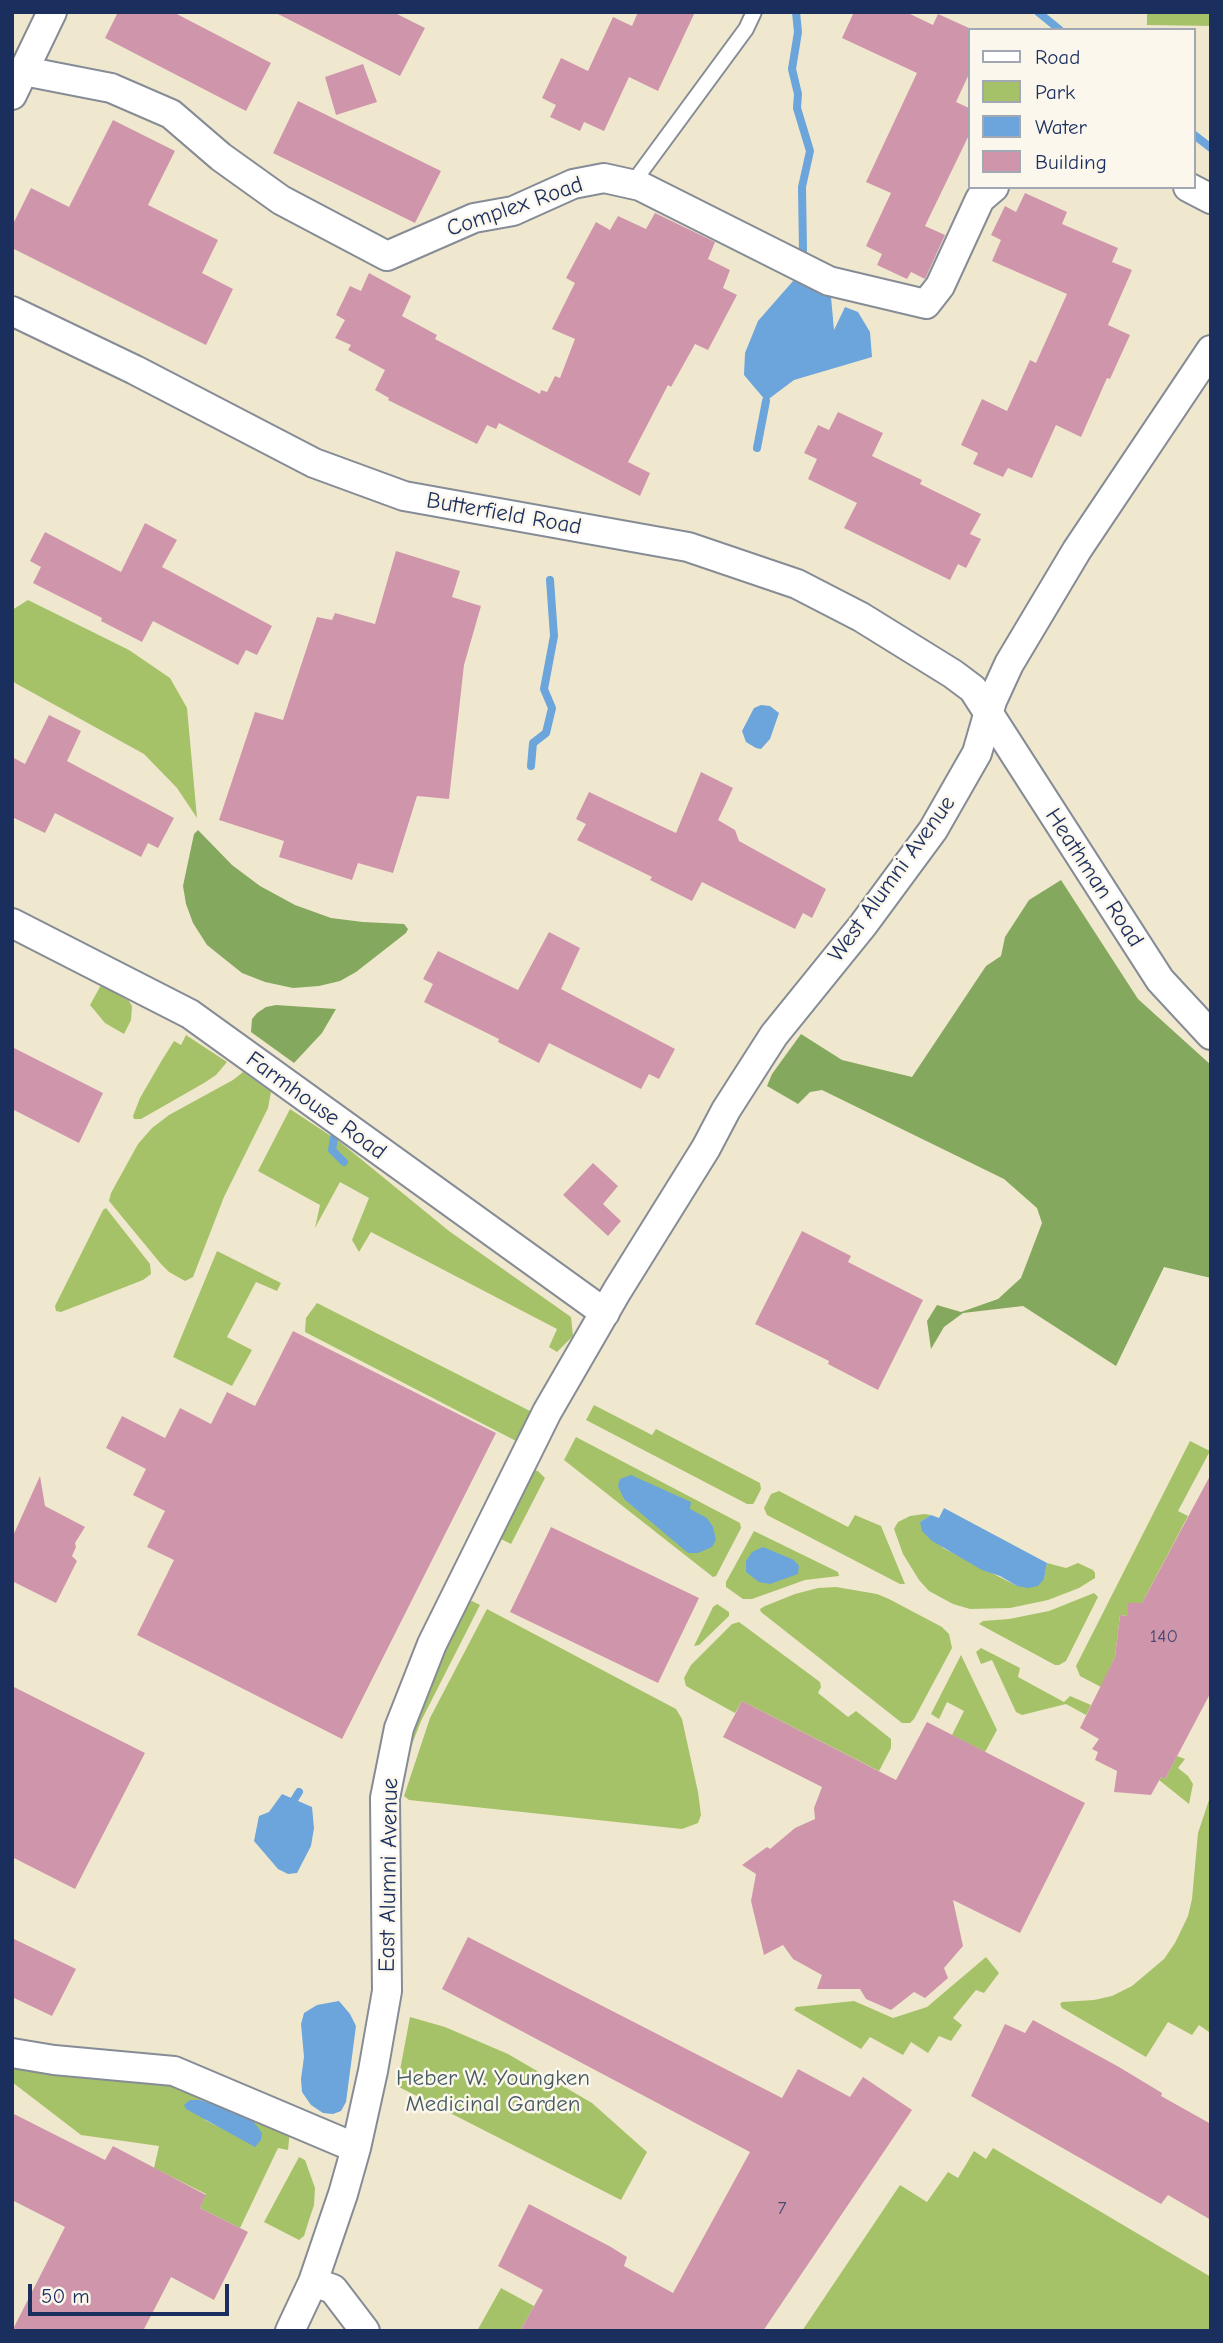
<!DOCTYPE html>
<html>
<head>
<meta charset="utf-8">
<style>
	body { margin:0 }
	#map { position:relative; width:1223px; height:2343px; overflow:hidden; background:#f0e8ce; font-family:"Comic Neue",sans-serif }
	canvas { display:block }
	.frame { position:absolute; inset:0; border:14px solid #1b2f5e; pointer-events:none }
	.legend { position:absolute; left:968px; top:28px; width:228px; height:161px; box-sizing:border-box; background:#fbf7ec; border:2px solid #a1a7b3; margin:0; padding:9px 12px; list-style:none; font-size:21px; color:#1b2f5e }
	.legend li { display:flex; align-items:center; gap:14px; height:35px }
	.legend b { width:35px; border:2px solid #a1a7b3 }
	.scale { position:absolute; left:28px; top:2284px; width:201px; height:32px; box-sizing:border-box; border:4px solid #1b2f5e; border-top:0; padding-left:9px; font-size:21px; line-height:24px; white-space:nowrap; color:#1b2f5e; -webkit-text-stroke:5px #fbf7ec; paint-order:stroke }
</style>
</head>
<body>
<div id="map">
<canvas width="1223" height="2343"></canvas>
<div class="frame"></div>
<ul class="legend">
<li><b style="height:9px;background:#fff"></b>Road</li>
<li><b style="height:19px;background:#a6c269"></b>Park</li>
<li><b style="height:19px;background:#6ba5db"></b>Water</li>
<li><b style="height:19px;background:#cf96ab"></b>Building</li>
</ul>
<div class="scale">50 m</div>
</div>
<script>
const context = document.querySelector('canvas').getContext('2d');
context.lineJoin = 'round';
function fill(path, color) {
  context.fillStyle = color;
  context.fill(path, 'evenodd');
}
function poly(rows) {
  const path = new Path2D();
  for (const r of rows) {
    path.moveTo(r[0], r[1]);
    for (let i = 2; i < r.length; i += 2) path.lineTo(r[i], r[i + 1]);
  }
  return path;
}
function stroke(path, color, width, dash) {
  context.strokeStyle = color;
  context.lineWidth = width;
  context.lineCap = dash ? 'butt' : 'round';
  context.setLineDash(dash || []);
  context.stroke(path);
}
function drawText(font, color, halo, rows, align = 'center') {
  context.font = font + ' "Comic Neue",sans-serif';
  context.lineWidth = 5;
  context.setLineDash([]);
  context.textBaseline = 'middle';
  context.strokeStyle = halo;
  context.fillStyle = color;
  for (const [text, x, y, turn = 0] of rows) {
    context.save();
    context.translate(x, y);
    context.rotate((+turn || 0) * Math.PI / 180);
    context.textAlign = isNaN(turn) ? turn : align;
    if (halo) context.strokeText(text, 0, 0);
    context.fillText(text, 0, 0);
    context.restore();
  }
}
const green = poly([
	[1147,12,1211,12,1211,26,1147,25],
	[28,600,129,650,170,678,187,708,197,818,177,788,144,754,15,683,12,679,12,610],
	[101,985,129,1001,132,1006,131,1020,124,1034,105,1023,90,1005],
	[186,1035,227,1062,216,1075,204,1083,141,1119,134,1119,133,1116,140,1098,162,1060,174,1041,181,1045],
	[243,1072,271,1092,268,1108,224,1197,193,1277,185,1281,169,1272,161,1264,109,1201,111,1193,138,1144,152,1128,169,1115,233,1080],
	[290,1109,340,1142,449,1231,571,1317,573,1336,557,1352,549,1347,557,1329,371,1232,359,1252,352,1240,369,1198,340,1182,315,1228,320,1205,258,1171],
	[106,1208,150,1264,151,1274,143,1280,61,1312,56,1311,55,1306,103,1210],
	[217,1251,281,1283,277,1291,256,1282,227,1337,252,1350,232,1386,173,1357],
	[317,1303,534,1413,531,1423,516,1441,305,1332,306,1318],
	[594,1405,652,1435,656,1429,760,1483,761,1489,755,1501,753,1504,747,1504,586,1420],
	[576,1437,740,1523,741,1528,716,1576,713,1577,564,1460],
	[1190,1441,1210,1451,1178,1511,1188,1516,1142,1603,1129,1603,1127,1616,1120,1615,1115,1657,1101,1687,1080,1676,1076,1666],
	[533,1470,538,1471,545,1478,511,1544,499,1538],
	[779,1491,848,1527,855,1515,881,1526,905,1584,900,1584,767,1515,764,1508,771,1494],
	[924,1514,931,1515,920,1522,943,1548,1017,1586,1044,1579,1047,1563,1066,1568,1078,1563,1093,1570,1095,1573,1095,1578,1079,1588,1048,1600,1010,1608,970,1609,953,1604,929,1591,919,1580,903,1554,894,1529,898,1522,910,1516],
	[754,1531,838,1572,839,1576,805,1580,752,1599,743,1599,726,1587,726,1582],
	[836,1587,877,1594,889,1599,942,1627,949,1634,952,1648,914,1719,910,1723,902,1723,761,1612,760,1609,765,1606,795,1594,818,1588],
	[1094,1593,1098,1597,1066,1661,1059,1665,1055,1665,979,1624,983,1621,1009,1619,1049,1611],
	[472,1601,480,1605,421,1721,405,1762,404,1756,434,1669,466,1603],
	[717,1604,729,1612,729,1616,699,1645,694,1646,713,1607],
	[487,1609,676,1709,682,1719,698,1792,701,1815,698,1823,682,1829,409,1800,404,1796,430,1718],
	[739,1622,820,1682,821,1687,818,1693,848,1717,856,1711,891,1739,891,1748,879,1771,742,1701,735,1713,686,1686,684,1678,691,1665,732,1624],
	[981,1648,1020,1668,1018,1677,1064,1702,1070,1696,1091,1705,1086,1715,1066,1704,1022,1715,1016,1712,992,1660,981,1664,976,1652],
	[961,1655,997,1730,985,1752,952,1735,964,1711,947,1702,939,1719,931,1714],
	[1177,1756,1185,1759,1178,1768,1188,1776,1193,1784,1189,1804,1159,1780,1161,1777,1165,1779],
	[1211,1794,1211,2029,1209,2032,1199,2025,1192,2035,1168,2022,1146,2057,1062,2008,1060,2004,1062,2002,1094,2000,1112,1996,1132,1986,1164,1959,1175,1943,1188,1916,1192,1899,1198,1833],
	[986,1957,999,1973,984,1993,976,1990,953,2018,962,2025,951,2041,939,2036,928,2053,911,2042,903,2055,870,2037,861,2049,794,2010,796,2007,854,2001,893,2018,927,2007],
	[410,2017,445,2027,508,2054,592,2103,647,2152,621,2200,397,2086],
	[12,2063,155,2080,201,2092,290,2130,288,2150,278,2148,240,2228,200,2208,206,2194,154,2168,159,2146,81,2135,12,2082],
	[200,2100,219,2105,240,2112,227,2131,205,2120],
	[993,2148,1211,2277,1211,2331,802,2331,900,2185,927,2202,948,2172,958,2178,974,2151,986,2159],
	[299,2157,305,2160,315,2188,314,2205,309,2220,304,2236,299,2240,264,2222],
	[501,2288,534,2306,520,2331,477,2331]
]);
const forest = poly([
	[198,830,232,865,260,886,295,905,331,918,363,922,404,924,408,929,406,933,356,972,340,981,319,986,293,988,265,982,242,973,207,945,193,923,186,904,183,886,194,834],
	[1061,880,1138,999,1211,1065,1211,1278,1164,1267,1116,1366,1023,1306,963,1313,944,1327,931,1349,927,1321,937,1305,961,1312,998,1299,1021,1278,1042,1223,1037,1208,1004,1179,822,1090,810,1092,798,1104,767,1086,772,1074,801,1034,842,1060,912,1077,986,966,1001,956,1005,937,1029,900],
	[276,1005,336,1009,322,1033,294,1063,251,1032,252,1019,257,1013,266,1007]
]);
const water = poly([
	[793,281,820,285,831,297,834,330,845,307,858,312,870,332,872,357,794,380,766,401,744,375,745,353,758,321],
	[761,705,770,706,779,713,770,739,761,749,756,748,746,742,742,731,754,708],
	[631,1475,691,1502,690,1509,707,1518,713,1527,716,1540,712,1547,698,1553,688,1553,624,1499,618,1486,620,1479],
	[944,1508,1047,1563,1044,1579,1038,1586,1028,1588,1017,1586,1000,1576,982,1570,932,1541,922,1531,920,1522,931,1515,939,1518],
	[763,1547,794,1560,799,1566,798,1574,770,1584,759,1582,746,1572,746,1561,752,1552],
	[282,1794,312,1807,314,1828,311,1846,297,1873,288,1874,278,1869,254,1841,259,1816,269,1812],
	[339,2001,350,2014,356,2026,346,2102,341,2111,333,2114,323,2113,311,2105,302,2092,301,2079,304,2057,301,2024,304,2013,317,2005],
	[190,2100,200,2100,240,2112,253,2121,262,2133,261,2140,255,2147,186,2109,184,2105]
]);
const stream = poly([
	[796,12,798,32,792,69,798,94,797,108,810,151,802,187,803,251],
	[1038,12,1060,30],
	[1193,134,1211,148],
	[757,448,766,401],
	[531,766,533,743,546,733,552,708,544,689,554,636,550,580],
	[335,1133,332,1150,344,1162],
	[294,1800,299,1792]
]);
const building = poly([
	[118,12,173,12,271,63,246,111,105,38],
	[274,12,393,12,425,28,400,76],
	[638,12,695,12,658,91,629,77,604,131,584,122,580,131,550,117,556,105,542,98,561,58,588,71,613,17,632,26],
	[854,12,906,12,933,25,938,14,969,28,969,74,956,102,969,108,969,135,925,226,945,235,925,279,911,272,907,279,877,265,882,254,866,246,891,193,866,182,917,73,842,38],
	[363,64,377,102,336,115,325,77],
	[298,101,441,171,415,223,273,153],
	[113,120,175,151,148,205,218,240,202,273,233,289,206,345,12,248,12,226,31,188,69,207],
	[1025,193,1067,212,1062,224,1118,248,1112,262,1132,270,1108,325,1130,335,1110,379,1107,378,1081,437,1056,425,1032,478,1008,468,1003,477,973,464,978,453,961,445,982,399,1007,411,1030,360,1036,363,1067,294,992,261,1001,240,991,235,1005,206,1016,212],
	[655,213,715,242,708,259,730,270,723,288,737,295,708,350,695,344,671,387,668,385,628,462,650,473,640,496,499,423,496,429,487,425,477,444,388,400,389,398,375,390,385,370,348,350,351,345,335,338,345,320,336,315,350,286,361,291,369,273,411,296,402,316,437,335,435,339,540,394,541,390,547,392,555,376,560,378,575,339,552,329,575,283,566,278,596,222,610,230,618,216,646,229],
	[838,412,883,433,872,456,922,480,920,484,981,514,970,534,981,539,966,568,958,564,950,580,844,528,857,503,808,479,817,459,804,453,818,425,829,430],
	[145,523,177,540,162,567,272,626,257,655,246,650,238,665,153,621,142,642,101,621,102,618,33,583,41,567,30,561,45,532,121,572],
	[396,551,460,571,452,597,481,606,464,665,449,799,417,796,393,873,358,863,352,880,279,857,284,841,219,820,255,712,283,720,317,617,332,620,335,613,375,624],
	[49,715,81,731,67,761,174,818,158,848,148,843,141,857,55,813,45,833,12,817,12,757,25,764],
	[701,772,733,788,718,820,735,830,739,841,826,889,812,918,803,913,795,929,702,882,692,901,650,880,652,877,577,840,586,824,576,819,589,792,676,833],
	[549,932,580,948,561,989,675,1049,659,1079,649,1074,641,1089,549,1043,539,1063,498,1042,499,1039,424,1002,433,984,423,979,438,951,518,990],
	[12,1047,103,1093,79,1143,12,1109],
	[593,1163,618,1186,603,1204,621,1221,608,1236,563,1195],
	[802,1231,851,1256,848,1262,923,1300,878,1390,828,1364,829,1361,755,1324],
	[293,1331,496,1433,342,1739,137,1635,174,1560,147,1547,165,1511,133,1495,146,1469,106,1448,122,1416,165,1438,180,1408,211,1424,227,1392,255,1406],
	[1211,1474,1211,1692,1165,1779,1161,1777,1151,1795,1114,1792,1117,1771,1095,1760,1098,1752,1092,1749,1099,1739,1080,1728,1115,1657,1120,1615,1127,1616,1128,1603,1142,1603],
	[40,1476,45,1506,85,1527,75,1543,76,1547,72,1556,77,1561,56,1603,12,1581,12,1538],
	[551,1527,699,1598,658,1683,510,1612],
	[12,1686,145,1753,75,1889,12,1857],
	[742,1701,896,1780,927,1722,1085,1803,1020,1933,953,1900,963,1946,944,1968,948,1978,925,1998,914,1992,891,2010,866,1999,860,1989,817,1989,822,1975,793,1959,783,1945,764,1955,751,1901,756,1874,742,1865,767,1847,770,1849,795,1828,815,1819,814,1808,822,1787,723,1737],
	[468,1937,782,2098,798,2069,850,2097,863,2077,912,2110,763,2331,520,2331,543,2290,498,2266,529,2204,611,2247,627,2257,624,2266,673,2293,750,2152,442,1989],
	[12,1938,76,1969,52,2016,12,1997],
	[1033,2020,1119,2067,1162,2093,1161,2096,1211,2124,1211,2220,1168,2195,1161,2204,971,2096,1005,2024,1025,2033],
	[12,2113,105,2160,113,2146,206,2195,200,2208,248,2232,214,2300,171,2277,143,2331,12,2331,65,2227,12,2200]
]);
const lane = poly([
	[632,184,746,29,754,12]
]);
const street = poly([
	[24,71,111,88,171,114,221,157,281,200,387,256,474,218,513,211,573,184,604,178,640,186,829,281,926,304,940,286,980,199,994,187],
	[12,95,52,12],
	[1188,187,1211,199],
	[12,311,135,370,314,463,404,496,688,547,797,584,861,617,953,674,973,689,1160,980,1211,1035],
	[12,923,190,1014,605,1313],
	[12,2053,54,2060,174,2071,356,2148],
	[313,2282,333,2289,365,2331],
	[290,2331,313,2282,343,2194,356,2148,373,2071,387,1991,385,1798,399,1728,432,1644,547,1412,617,1291,706,1148,726,1110,774,1035,863,925,933,830,977,753,992,701,1009,664,1077,550,1211,350]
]);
const numberNames = [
	["140",1164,1637],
	["7",782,2209]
];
const streetNames = [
	["Complex Road",515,207,-19],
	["Butterfield Road",504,514,10],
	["Heathman Road",1094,878,57],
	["West Alumni Avenue",892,879,-54],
	["Farmhouse Road",316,1106,36],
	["East Alumni Avenue",389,1875,-89]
];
const parkNames = [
	["Heber W. Youngken",493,2078],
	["Medicinal Garden",493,2104]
];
fill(green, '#a6c269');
fill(forest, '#84a85d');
fill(water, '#6ba5db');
stroke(stream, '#6ba5db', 8);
fill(building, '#cf96ab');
stroke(lane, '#868c96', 18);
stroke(street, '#868c96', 32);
stroke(lane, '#fff', 14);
stroke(street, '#fff', 28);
drawText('19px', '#484971', null, numberNames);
drawText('23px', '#1b2f5e', '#fbf7ec', streetNames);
drawText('23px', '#455b61', '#fbf7ec', parkNames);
</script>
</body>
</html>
